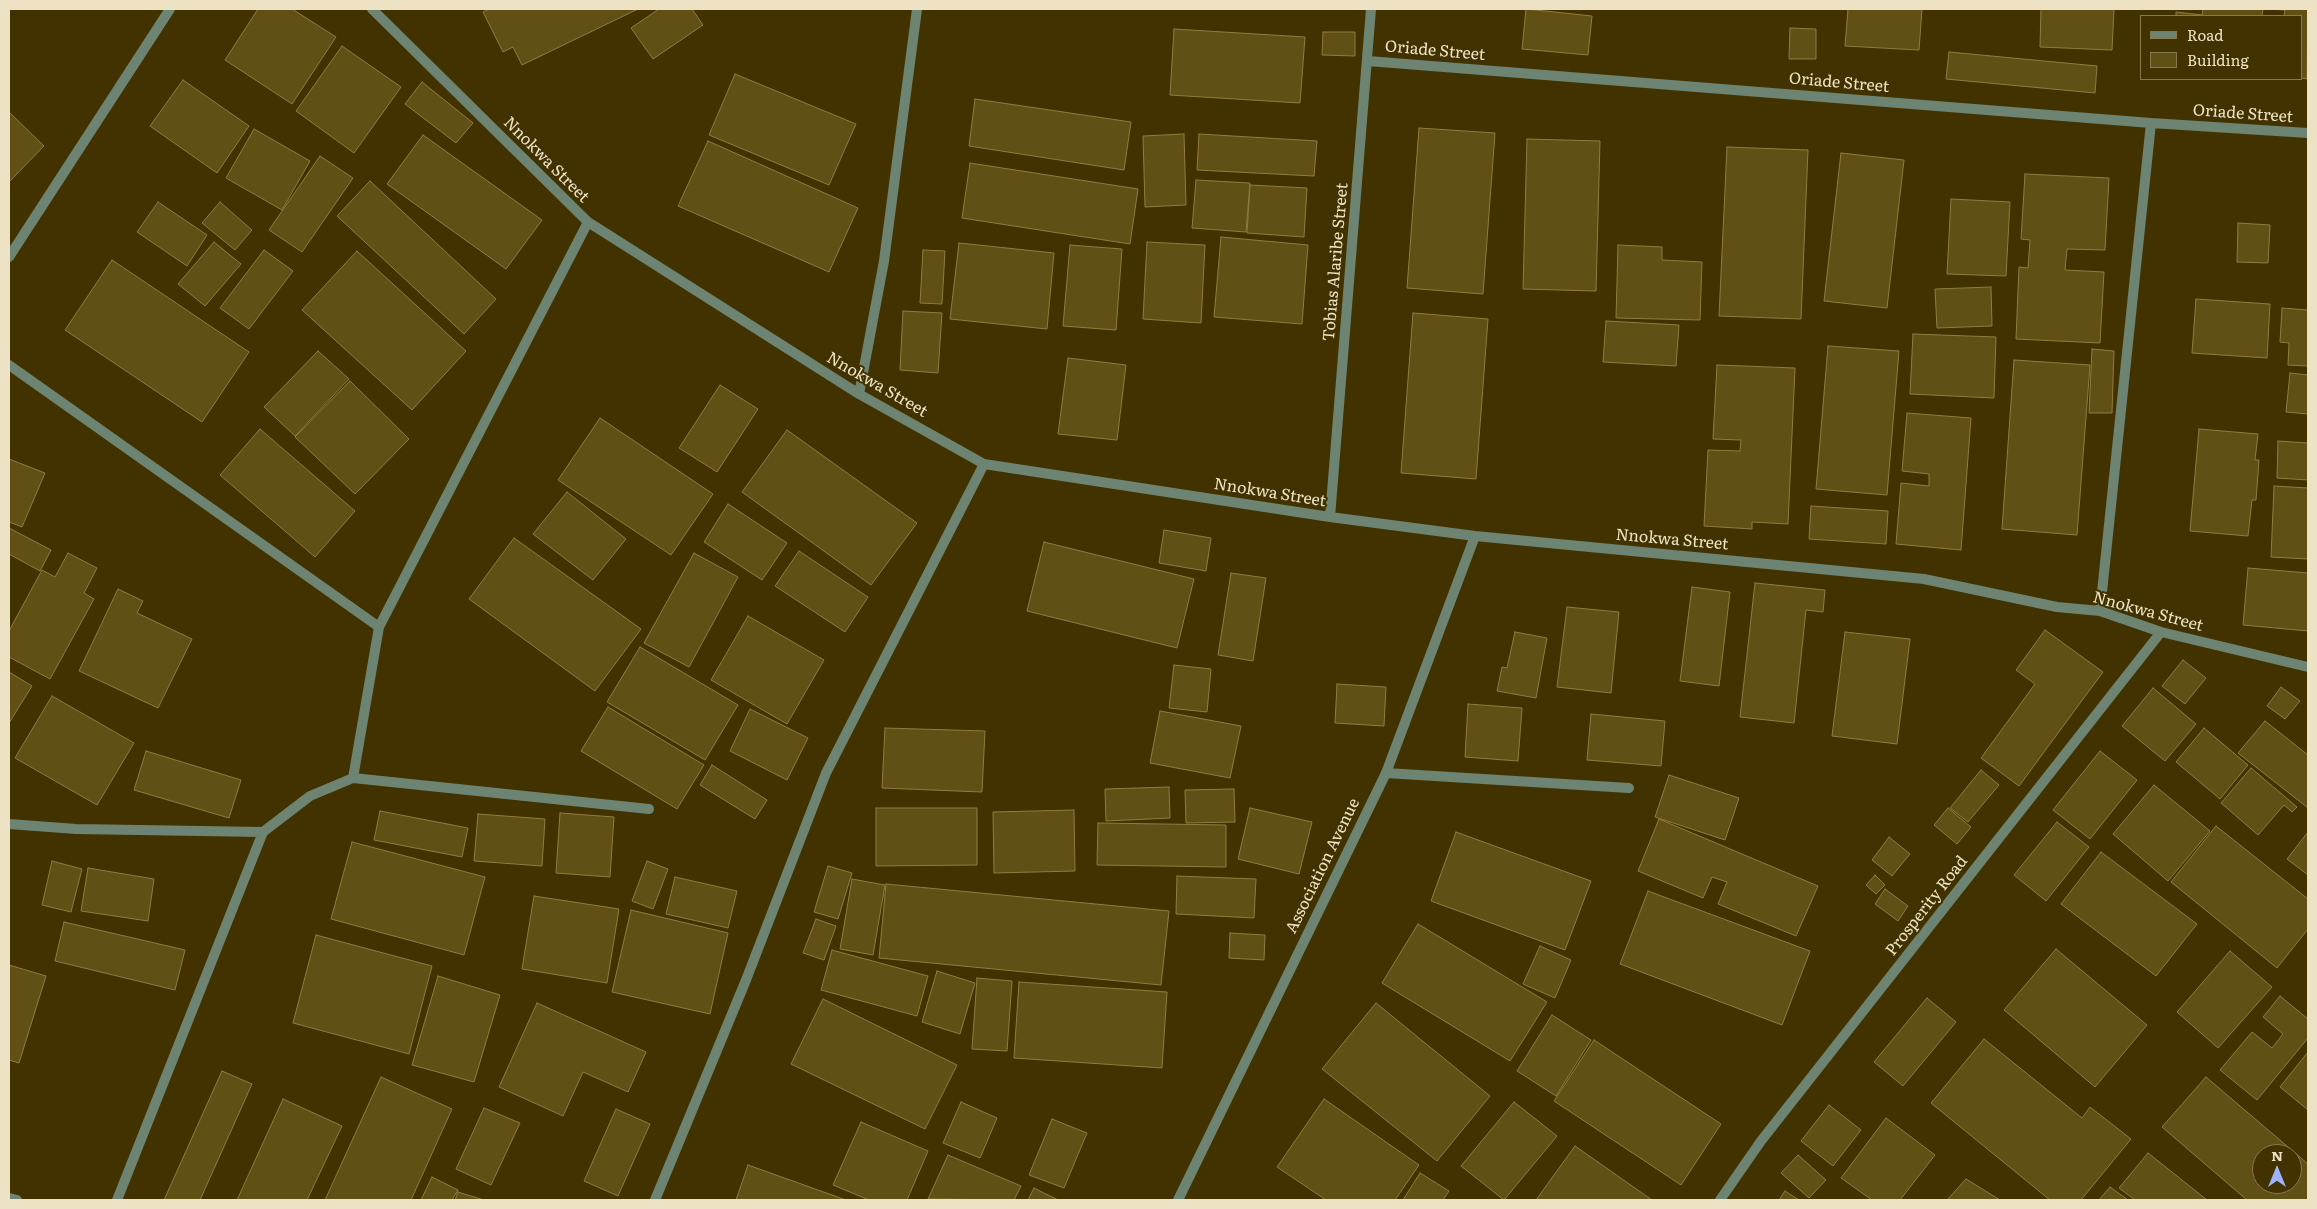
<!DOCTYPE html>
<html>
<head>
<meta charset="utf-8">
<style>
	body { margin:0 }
	#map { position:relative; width:2317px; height:1209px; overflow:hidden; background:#413200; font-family:Literata,serif }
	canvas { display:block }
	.frame { position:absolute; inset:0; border:10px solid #ede3c4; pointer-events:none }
	.legend { position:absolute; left:2140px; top:15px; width:162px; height:65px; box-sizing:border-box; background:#413200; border:1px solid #86794e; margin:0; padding:6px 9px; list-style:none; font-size:15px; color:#ede3c4 }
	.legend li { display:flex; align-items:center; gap:10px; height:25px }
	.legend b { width:25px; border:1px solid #86794e }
	.north { position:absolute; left:2252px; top:1144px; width:50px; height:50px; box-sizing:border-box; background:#413200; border:1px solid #86794e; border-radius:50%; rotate:0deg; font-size:14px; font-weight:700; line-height:20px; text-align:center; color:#ede3c4 }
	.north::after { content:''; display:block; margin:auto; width:18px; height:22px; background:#9fb3fd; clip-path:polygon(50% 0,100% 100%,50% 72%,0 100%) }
</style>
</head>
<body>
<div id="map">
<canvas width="2317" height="1209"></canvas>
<div class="frame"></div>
<ul class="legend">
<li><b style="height:6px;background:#6d8472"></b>Road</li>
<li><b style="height:14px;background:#615016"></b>Building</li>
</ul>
<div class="north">N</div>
</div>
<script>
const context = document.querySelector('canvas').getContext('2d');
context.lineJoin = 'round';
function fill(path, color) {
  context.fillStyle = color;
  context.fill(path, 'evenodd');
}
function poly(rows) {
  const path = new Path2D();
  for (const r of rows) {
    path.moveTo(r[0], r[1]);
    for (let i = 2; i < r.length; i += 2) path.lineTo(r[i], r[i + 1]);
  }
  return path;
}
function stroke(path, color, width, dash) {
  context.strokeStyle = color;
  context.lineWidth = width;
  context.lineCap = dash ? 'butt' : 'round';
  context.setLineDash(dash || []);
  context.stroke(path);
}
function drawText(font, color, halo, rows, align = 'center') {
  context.font = font + ' Literata,serif';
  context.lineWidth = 4;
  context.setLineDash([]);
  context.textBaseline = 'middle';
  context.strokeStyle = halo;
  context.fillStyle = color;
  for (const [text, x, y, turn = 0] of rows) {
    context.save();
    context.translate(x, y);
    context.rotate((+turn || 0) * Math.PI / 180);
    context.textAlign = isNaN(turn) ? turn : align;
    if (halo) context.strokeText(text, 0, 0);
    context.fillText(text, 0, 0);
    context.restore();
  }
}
const building = poly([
	[258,9,292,9,336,37,292,104,225,60,258,9],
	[489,9,638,9,522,65,513,47,503,52,483,12,489,9],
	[659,9,692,9,703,25,653,59,631,28,659,9],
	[1526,9,1592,16,1588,55,1522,49,1526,9],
	[1848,9,1922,9,1919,50,1845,46,1848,9],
	[2041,9,2114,9,2112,50,2040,47,2041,9],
	[2203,9,2263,9,2262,16,2176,16,2176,12,2202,15,2203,9],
	[2269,9,2308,9,2307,79,2301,78,2301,16,2284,16,2285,10,2269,9],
	[1790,28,1816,29,1816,59,1789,59,1790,28],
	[1174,29,1305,37,1300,103,1170,95,1174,29],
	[1323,32,1355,32,1355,56,1322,55,1323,32],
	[342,46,401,87,354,153,296,111,342,46],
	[1949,52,2097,66,2095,93,1946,79,1949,52],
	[735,74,856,124,829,185,709,135,735,74],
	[183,80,249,126,217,173,150,126,183,80],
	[422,82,473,123,456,143,405,104,422,82],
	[975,99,1131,122,1124,170,969,146,975,99],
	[9,112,44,146,9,182,9,112],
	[1419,128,1495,133,1483,294,1407,288,1419,128],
	[254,129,310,161,282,210,226,178,254,129],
	[1184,134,1186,205,1145,207,1143,136,1184,134],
	[1199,134,1317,141,1314,176,1197,170,1199,134],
	[423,135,542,220,506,269,387,184,423,135],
	[1527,139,1600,141,1596,291,1523,289,1527,139],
	[708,141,858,208,829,272,678,206,708,141],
	[1727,147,1808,150,1801,319,1719,316,1727,147],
	[1841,153,1904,160,1887,308,1824,301,1841,153],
	[320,156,353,178,302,252,269,230,320,156],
	[970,163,1138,189,1130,244,962,218,970,163],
	[2025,174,2109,178,2105,250,2067,249,2065,270,2104,272,2100,343,2016,339,2019,267,2028,268,2030,240,2021,239,2025,174],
	[1196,180,1250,183,1246,232,1192,228,1196,180],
	[370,181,496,299,464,334,337,216,370,181],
	[1250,185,1307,188,1304,237,1247,233,1250,185],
	[1951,199,2010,202,2006,276,1947,274,1951,199],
	[158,202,207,235,187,266,137,232,158,202],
	[220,202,252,230,235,250,202,223,220,202],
	[2238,223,2270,225,2268,263,2237,262,2238,223],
	[1221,237,1308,245,1302,324,1214,317,1221,237],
	[214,242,241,264,205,306,178,284,214,242],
	[1147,242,1205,245,1201,323,1143,319,1147,242],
	[959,243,1054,253,1047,329,950,319,959,243],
	[1070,245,1122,249,1116,330,1063,326,1070,245],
	[1618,245,1662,247,1662,260,1702,262,1700,320,1616,318,1618,245],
	[264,250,293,271,249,329,220,308,264,250],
	[923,250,945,251,942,304,920,303,923,250],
	[357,251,466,351,412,410,302,310,357,251],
	[112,260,249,352,202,422,65,330,112,260],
	[1991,287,1992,326,1937,328,1935,289,1991,287],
	[2196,299,2270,304,2267,358,2192,353,2196,299],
	[2282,308,2308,310,2308,366,2288,365,2289,343,2280,342,2282,308],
	[903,311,942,313,938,373,900,370,903,311],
	[1413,313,1488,319,1476,479,1401,473,1413,313],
	[1606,321,1679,325,1676,366,1603,362,1606,321],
	[1913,334,1996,337,1994,398,1910,394,1913,334],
	[1828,346,1899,351,1887,495,1816,489,1828,346],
	[2092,349,2114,351,2112,413,2089,413,2092,349],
	[318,351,349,379,295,436,264,407,318,351],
	[1068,358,1126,365,1117,440,1058,434,1068,358],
	[2014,360,2090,365,2077,535,2002,529,2014,360],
	[1717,365,1795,368,1788,524,1752,522,1752,529,1704,526,1708,450,1740,451,1741,440,1713,439,1717,365],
	[2290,373,2308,375,2308,414,2286,412,2290,373],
	[350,381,409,439,355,494,295,437,350,381],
	[720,385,758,409,717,472,679,448,720,385],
	[1907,413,1971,418,1961,550,1896,544,1901,483,1929,486,1929,474,1902,471,1907,413],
	[600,418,713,494,671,555,558,480,600,418],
	[260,429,355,511,315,557,220,475,260,429],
	[2199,429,2258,434,2255,460,2259,460,2256,500,2252,500,2248,536,2190,531,2199,429],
	[787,430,917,523,871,585,742,492,787,430],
	[2278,441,2308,443,2308,480,2277,478,2278,441],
	[9,459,45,473,22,527,9,522,9,459],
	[2274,486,2308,488,2308,559,2271,557,2274,486],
	[567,492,626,539,593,580,533,534,567,492],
	[728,504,787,543,762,580,704,542,728,504],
	[1811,506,1888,511,1886,544,1809,539,1811,506],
	[9,528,51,550,40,571,9,554,9,528],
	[1164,530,1211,538,1206,571,1159,563,1164,530],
	[514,538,641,629,595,691,469,599,514,538],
	[1044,542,1194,579,1177,648,1027,611,1044,542],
	[799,551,868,597,845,632,775,586,799,551],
	[68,553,97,568,84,593,94,599,50,679,9,657,9,631,42,570,55,577,68,553],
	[694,553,738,577,689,667,644,643,694,553],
	[2248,568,2308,573,2308,631,2243,625,2248,568],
	[1231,573,1266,578,1253,661,1218,655,1231,573],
	[1755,583,1825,590,1823,612,1806,610,1794,723,1740,717,1755,583],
	[1692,587,1730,592,1719,686,1680,681,1692,587],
	[118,589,143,601,137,613,192,639,158,708,79,671,118,589],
	[1567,607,1619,612,1611,693,1557,687,1567,607],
	[748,616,824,660,787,724,711,680,748,616],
	[2045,630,2103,672,2019,786,1981,758,2035,684,2016,670,2045,630],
	[1515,632,1547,638,1536,698,1497,691,1502,667,1507,668,1515,632],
	[1845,632,1910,639,1897,744,1832,736,1845,632],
	[640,647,738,705,705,760,607,702,640,647],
	[2183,660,2206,678,2185,704,2162,686,2183,660],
	[1174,665,1211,669,1207,712,1169,708,1174,665],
	[9,672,32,686,9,723,9,672],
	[1337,684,1386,687,1384,726,1335,723,1337,684],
	[2281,687,2300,701,2285,719,2267,706,2281,687],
	[2153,688,2196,724,2165,761,2122,726,2153,688],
	[52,696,134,743,97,805,15,758,52,696],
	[1468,704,1522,708,1518,761,1465,757,1468,704],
	[608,707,704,765,677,809,581,751,608,707],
	[750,709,808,738,787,780,730,751,750,709],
	[1160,711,1241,726,1230,778,1150,763,1160,711],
	[1591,714,1665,721,1661,766,1587,760,1591,714],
	[2265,721,2308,755,2308,808,2238,753,2265,721],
	[885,728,985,731,982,792,882,788,885,728],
	[2204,728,2248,765,2220,799,2176,762,2204,728],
	[146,751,241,780,229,818,134,790,146,751],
	[2100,751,2137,780,2090,839,2053,810,2100,751],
	[712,765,767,800,755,819,700,785,712,765],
	[2251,768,2297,807,2292,812,2284,805,2258,835,2221,803,2251,768],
	[1981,770,1999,785,1968,822,1950,808,1981,770],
	[1669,775,1739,798,1725,840,1655,817,1669,775],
	[2154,785,2210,831,2168,881,2113,834,2154,785],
	[1169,787,1170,818,1106,821,1105,789,1169,787],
	[1234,789,1235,822,1186,823,1185,790,1234,789],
	[876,808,977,808,977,865,876,866,876,808],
	[1250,808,1312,822,1299,874,1238,859,1250,808],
	[1948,808,1971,827,1957,844,1934,825,1948,808],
	[1074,810,1075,871,994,873,993,812,1074,810],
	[380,811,468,828,462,857,374,840,380,811],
	[560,813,614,817,610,877,556,873,560,813],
	[478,814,545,819,542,866,474,861,478,814],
	[1659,819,1818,886,1796,936,1718,904,1727,882,1712,877,1703,898,1638,871,1659,819],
	[2057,822,2089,847,2046,901,2014,875,2057,822],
	[1098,823,1226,825,1226,867,1097,865,1098,823],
	[2216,826,2308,899,2308,929,2277,968,2171,882,2216,826],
	[1456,832,1591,881,1565,950,1431,901,1456,832],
	[2308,832,2308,875,2287,859,2308,832],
	[1889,837,1910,854,1892,876,1872,860,1889,837],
	[352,842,485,877,464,955,331,919,352,842],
	[2101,852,2197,924,2156,976,2061,904,2101,852],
	[52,861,82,869,71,912,42,905,52,861],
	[647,861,668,869,653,909,632,901,647,861],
	[828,866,852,873,838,919,814,912,828,866],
	[88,868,154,879,148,921,81,911,88,868],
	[1875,875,1885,885,1876,894,1866,885,1875,875],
	[1177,876,1256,879,1254,918,1176,914,1177,876],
	[675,877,737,891,728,928,666,914,675,877],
	[852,879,885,885,873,955,840,949,852,879],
	[886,884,1169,911,1161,985,879,958,886,884],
	[1885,889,1908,906,1898,921,1875,904,1885,889],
	[1648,891,1810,951,1782,1025,1620,964,1648,891],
	[534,896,619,909,607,983,522,969,534,896],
	[631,910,728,933,710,1014,612,992,631,910],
	[816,919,836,926,824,960,803,953,816,919],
	[64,922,185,950,175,990,55,961,64,922],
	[1418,924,1547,1002,1510,1061,1382,983,1418,924],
	[1230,933,1265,935,1264,960,1229,958,1230,933],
	[316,935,432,966,409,1054,293,1023,316,935],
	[1540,946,1571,960,1555,998,1523,984,1540,946],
	[2056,949,2147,1025,2095,1087,2004,1010,2056,949],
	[832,950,928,976,917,1016,821,990,832,950],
	[2230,951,2272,987,2218,1048,2177,1012,2230,951],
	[9,965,46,976,19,1063,9,1060,9,965],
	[937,971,975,983,960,1034,922,1022,937,971],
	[438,976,500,995,474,1082,412,1065,438,976],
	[977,978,1012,981,1007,1051,972,1049,977,978],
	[1019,982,1167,992,1162,1068,1014,1058,1019,982],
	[2280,996,2308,1019,2308,1038,2257,1100,2220,1070,2252,1032,2272,1048,2283,1034,2263,1017,2280,996],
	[1927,998,1956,1022,1903,1086,1874,1062,1927,998],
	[823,999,957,1065,925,1129,791,1064,823,999],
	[537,1003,646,1052,628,1092,583,1072,563,1116,499,1087,537,1003],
	[1376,1003,1490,1096,1437,1161,1322,1069,1376,1003],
	[1552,1015,1591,1040,1556,1096,1517,1071,1552,1015],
	[1984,1039,2082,1118,2090,1107,2131,1139,2081,1200,2050,1200,1931,1103,1984,1039],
	[1594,1040,1721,1124,1681,1185,1554,1101,1594,1040],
	[2308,1052,2308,1110,2280,1087,2308,1052],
	[222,1071,252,1084,200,1200,164,1200,222,1071],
	[381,1077,452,1109,411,1200,325,1200,381,1077],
	[2206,1077,2308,1164,2308,1200,2247,1200,2162,1127,2206,1077],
	[2262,1154,2292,1154,2292,1184,2262,1184,2262,1154],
	[283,1099,342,1126,307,1200,237,1200,283,1099],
	[1324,1099,1419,1165,1395,1200,1326,1200,1277,1167,1324,1099],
	[961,1102,997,1118,980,1158,943,1143,961,1102],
	[1514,1102,1557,1136,1504,1200,1461,1166,1514,1102],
	[1829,1105,1861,1130,1833,1166,1801,1141,1829,1105],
	[484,1108,520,1123,491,1185,456,1169,484,1108],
	[616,1109,650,1124,618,1196,584,1181,616,1109],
	[1886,1118,1935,1155,1900,1200,1872,1200,1841,1178,1886,1118],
	[1052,1119,1087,1133,1064,1188,1029,1175,1052,1119],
	[861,1122,928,1151,907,1200,869,1200,833,1185,861,1122],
	[1575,1146,1652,1200,1536,1200,1575,1146],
	[2148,1153,2207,1200,2135,1200,2119,1188,2148,1153],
	[948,1155,1021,1186,1014,1200,928,1199,948,1155],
	[1798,1155,1826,1180,1809,1198,1781,1173,1798,1155],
	[748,1165,846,1200,736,1200,748,1165],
	[1420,1173,1449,1191,1443,1200,1403,1200,1420,1173],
	[432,1177,458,1190,452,1200,421,1200,432,1177],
	[1966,1179,2000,1200,1947,1200,1966,1179],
	[2110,1187,2128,1200,2099,1200,2110,1187],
	[1034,1188,1058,1200,1028,1200,1034,1188],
	[1785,1191,1799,1200,1779,1200,1785,1191],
	[458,1192,484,1200,455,1200,458,1192]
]);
const lane = poly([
	[1386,773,1629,788],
	[353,778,649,809]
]);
const street = poly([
	[372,9,588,222,859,394,984,464,1330,517,1475,536,1924,579,2057,607,2100,611,2161,632,2308,667],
	[1368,61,2151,123,2308,133],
	[9,257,170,9],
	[9,365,379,627,588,222],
	[859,394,884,261,917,9],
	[1330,517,1371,9],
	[2100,611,2151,123],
	[9,824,76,829,263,832,310,796,353,778,379,627],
	[9,1198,17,1200],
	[117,1200,263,832],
	[655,1200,746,980,826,773,984,464],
	[1178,1200,1386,773,1475,536],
	[1720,1200,1761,1141,2161,632]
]);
const streetNames = [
	["Oriade Street",1435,51,5],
	["Oriade Street",1839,83,5],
	["Oriade Street",2243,114,4],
	["Nnokwa Street",546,160,45],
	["Tobias Alaribe Street",1336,262,-85],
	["Nnokwa Street",877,385,30],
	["Nnokwa Street",1270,493,9],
	["Nnokwa Street",1672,540,5],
	["Nnokwa Street",2148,612,15],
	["Association Avenue",1323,866,-64],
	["Prosperity Road",1927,906,-52]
];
fill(building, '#615016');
stroke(building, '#907c3e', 1);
stroke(lane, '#6d8472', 10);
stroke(street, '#6d8472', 10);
drawText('16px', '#ede3c4', '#413200', streetNames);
</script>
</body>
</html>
